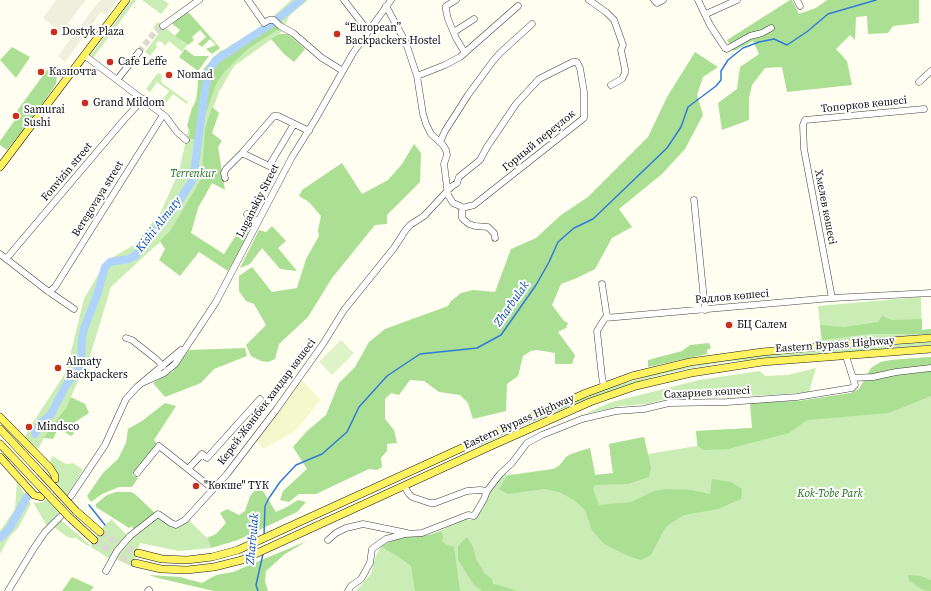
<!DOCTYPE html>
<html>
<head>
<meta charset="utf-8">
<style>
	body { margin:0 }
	canvas { display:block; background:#fffef0 }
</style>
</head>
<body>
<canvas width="931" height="591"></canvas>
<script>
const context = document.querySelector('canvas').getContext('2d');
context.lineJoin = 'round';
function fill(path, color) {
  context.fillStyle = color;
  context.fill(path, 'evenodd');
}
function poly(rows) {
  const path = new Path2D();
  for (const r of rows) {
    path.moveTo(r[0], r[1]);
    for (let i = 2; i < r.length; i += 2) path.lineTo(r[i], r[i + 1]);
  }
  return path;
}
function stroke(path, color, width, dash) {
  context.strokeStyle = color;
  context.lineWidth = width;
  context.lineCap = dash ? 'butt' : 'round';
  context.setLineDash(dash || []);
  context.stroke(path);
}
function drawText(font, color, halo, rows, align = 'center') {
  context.font = font + ' "Source Serif 4",serif';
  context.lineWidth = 4;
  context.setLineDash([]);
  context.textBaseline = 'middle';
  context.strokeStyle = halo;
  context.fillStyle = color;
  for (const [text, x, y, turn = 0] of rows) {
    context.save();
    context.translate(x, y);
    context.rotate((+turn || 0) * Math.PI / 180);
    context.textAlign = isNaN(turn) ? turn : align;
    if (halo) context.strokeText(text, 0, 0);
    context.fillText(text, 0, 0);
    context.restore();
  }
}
const farmland = poly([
	[302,380,321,400,295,431,264,449,256,441]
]);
const green = poly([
	[132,0,136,0,93,58,91,55],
	[142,0,163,0,169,4,161,14],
	[291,0,308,0,289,16,283,30,279,34,234,66,219,92,211,114,207,178,181,226,153,248,111,287,87,366,78,381,66,408,48,431,38,449,25,437,32,424,66,372,84,299,106,261,134,245,161,212,179,171,199,83,214,58,228,47,264,25],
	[158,22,187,45,182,52,169,41,165,46,162,42,159,41,156,43,157,47,150,56,145,52,159,33,153,28],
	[160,73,162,76,161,82,188,102,187,104,173,94,162,108,159,105,169,91,157,82,150,92,146,89,157,74],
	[921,297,922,330,931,329,931,334,822,343,818,306],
	[931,342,931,345,723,362,671,372,639,381,588,399,516,429,478,447,477,445,532,419,587,396,615,386,670,370,722,361,765,355],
	[931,357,931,591,356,591,371,574,375,558,381,546,398,538,429,535,441,531,456,520,466,518,470,520,473,519,483,508,491,488,505,473,507,475,553,469,559,466,566,457,571,454,590,448,595,475,613,473,609,444,644,437,648,454,697,446,696,431,753,428,750,403,799,401,851,393,859,389,871,368,881,362,891,360],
	[816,368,809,392,771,395,669,398,647,404,621,406,584,414,612,402,699,380,760,371,765,376,788,375],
	[52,456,66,464,73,463,83,470,67,496,57,485,58,474,50,463],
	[17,482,31,504,18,528,9,537,0,554,0,531,15,509],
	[47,499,59,512,47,526,33,502,37,503,43,502],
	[158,514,171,523,189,520,207,538,211,548,179,551,140,543,133,567,114,558,127,540],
	[114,517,112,520,127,535,117,547,110,559,91,547,91,544,103,527],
	[61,520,90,545,88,546,76,538,69,538,54,527]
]);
const forest = poly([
	[790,0,792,0,799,14,816,8,827,0,919,0,919,23,893,26,888,33,868,34,867,16,856,17,855,40,850,35,836,49,847,61,852,85,787,92,782,67,765,68,752,85,749,98,749,120,722,130,718,103,737,89,740,67,759,54,753,41,734,51,727,40],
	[186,11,191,15,220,48,212,54,206,49,216,45,210,39,202,47,198,44,206,37,200,30,192,37,194,40,188,45,175,36,180,30,170,22],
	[273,25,279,29,249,48,225,71,216,84,201,127,211,75,215,66,222,59],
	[279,34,288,34,305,49,294,62,284,54,271,39],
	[234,46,219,56,207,71,201,97,196,140,189,138,190,131,187,126,192,108,197,100,198,79,202,71,214,57,221,51],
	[12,47,30,57,16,78,0,60],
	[185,49,194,56,209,56,198,71,179,57],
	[695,52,718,67,703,77,697,95,703,115,685,149,662,174,619,209,632,227,612,238,595,269,577,278,561,284,552,305,564,321,568,323,566,328,558,332,575,355,572,364,555,364,555,353,537,350,531,351,523,356,518,376,507,384,506,411,473,419,468,403,460,395,439,392,424,381,410,380,399,395,391,393,385,399,385,419,394,430,397,443,387,444,387,451,381,458,382,467,377,470,369,469,316,494,299,494,289,502,280,500,283,491,307,469,293,447,307,431,326,415,339,383,355,367,369,342,385,329,448,306,451,301,461,293,473,290,495,292,511,249,536,238,561,215,588,197,648,137,667,97],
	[47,70,57,76,56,84,32,119,7,150,0,145,0,141,20,113,17,111],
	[212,107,219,113,212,133,222,141,218,147,225,190,212,183,198,208,191,233,224,254,240,229,250,233,228,271,199,252,180,276,159,260,165,249,160,241,170,231,199,183,202,175,205,129],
	[414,144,421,153,420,182,387,215,387,224,375,225,332,278,308,317,279,344,275,359,268,362,261,361,251,356,246,345,266,325,254,304,246,301,239,291,239,276,252,267,272,292,297,288,306,259,319,236,318,230,321,216,309,202,299,196,302,190,342,163,362,194,388,180,402,164],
	[272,226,286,241,278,248,297,271,280,269,262,248,250,264,240,268,259,230,266,232],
	[882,316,892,320,922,319,922,330,931,329,931,334,869,334,822,340,820,325,845,327,878,322],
	[709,343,711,348,707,350,707,354,648,367,648,360,682,351,690,345],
	[245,348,247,356,214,369,201,383,165,397,153,383,172,372,189,350],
	[931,357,931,396,889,413,807,420,789,433,728,449,704,450,698,446,696,431,752,428,750,403,799,401,851,393,859,389,871,368,881,362,891,360],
	[71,397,85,404,89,413,75,422,72,429,74,434,71,436,63,431,57,431,53,439,44,438,48,431,66,408],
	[165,403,176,406,154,440,157,444,132,475,138,478,132,487,119,487,102,494,91,502,87,496,103,473,118,459,126,443,128,429,142,421],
	[644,437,651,468,649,477,628,484,595,485,593,489,599,505,631,502,654,491,667,489,691,490,710,494,712,479,731,482,742,489,741,499,718,509,684,515,671,523,665,528,651,555,641,560,628,556,604,544,592,530,585,510,574,500,559,492,544,489,508,494,499,489,507,476,554,469,559,466,566,457,571,454,590,448,595,475,613,473,609,444],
	[257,488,261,488,276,512,285,508,298,500,306,502,297,512,238,540,211,548,207,538,216,534,226,523,220,513,227,509,239,515,245,511,250,496],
	[116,492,131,492,136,495,155,513,142,524,133,529,132,526,129,528,96,507,96,504,107,495],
	[441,531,443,536,442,541,447,545,454,547,460,591,415,591,411,566,403,560,381,546,398,538,429,535],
	[467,537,473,547,476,559,485,574,492,579,493,584,499,585,517,591,482,591,474,585,458,560,458,546],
	[307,541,285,554,266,571,265,581,268,591,214,591,158,578,149,575,180,577,202,583,216,575,233,572],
	[908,575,921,576,931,580,931,591,925,591,909,581],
	[72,577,94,587,90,591,62,591]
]);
const pitch = poly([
	[341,340,354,353,332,375,319,362]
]);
const plaza = poly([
	[56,0,86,0,61,32,43,18],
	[100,0,118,0,108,14,104,14,101,12,65,62,58,56]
]);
const stream = poly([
	[809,30,828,14,876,0],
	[89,505,105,525],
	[264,536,265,506,269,498,280,482,296,465,322,454,347,432,359,407,387,376,420,354,477,348,501,335,536,285,549,262,558,242,574,228,593,219,667,148,681,127,688,107,716,86,721,80,721,71,728,60,743,48,759,42,774,39,787,45,808,31],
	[258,591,256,585,263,554]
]);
const river = poly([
	[35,434,40,424,51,414,66,385,79,369,81,365,82,338,84,329,98,292,105,267,110,262,129,259,135,256,145,242,175,207,192,181,194,173,204,96,209,71,216,60,221,57,274,22,301,0],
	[0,538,9,529,27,497]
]);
const minorTunnel = poly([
	[139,52,154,33,163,26]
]);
const majorTunnel = poly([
	[100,532,125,548,138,553],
	[94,540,121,557,135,563]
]);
const minor = poly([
	[248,0,264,23,269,20,274,20,280,26,293,33,322,58,343,71],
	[344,0,368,31],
	[456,0,446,6,446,10,448,19,456,38,465,53],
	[589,0,606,12,614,20,623,45,621,50,625,69,625,73,622,79,611,85],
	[654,0,657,3,663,0],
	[698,0,710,25,725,48,727,49,750,36,762,33,771,28],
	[797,0,800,6],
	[386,6,406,43,417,76,423,114,426,124,431,134,443,145,446,150,447,155,444,164,448,195,453,203,460,206,462,208,462,218,464,220,469,224,475,226,488,227,494,233,495,238],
	[706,14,737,0],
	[163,26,199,0],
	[454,32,474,19],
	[84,55,166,117,177,132,186,140],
	[417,76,445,65,460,57,518,6],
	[117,80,139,52],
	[919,82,931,71],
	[440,142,445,131,468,95,493,61,500,53,532,24],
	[242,153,269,166,294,124],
	[225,178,224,173,226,169,242,153,274,116,278,116,309,131],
	[694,200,705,310],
	[247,214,258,222],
	[0,254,45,289,74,309],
	[6,259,123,121,143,99],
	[602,284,607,317],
	[49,292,55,287,163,115],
	[832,298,804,149,803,125,805,120,924,109],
	[126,338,132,340,156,359,163,366],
	[853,378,873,377,896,372,931,368],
	[142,383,164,373,175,364,216,302,292,157,315,120,353,53,391,0],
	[604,386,602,377,597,331,605,318,832,298,931,293],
	[188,469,202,454,207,458,260,399],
	[137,473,159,446,213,489],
	[404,486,409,494,412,497,430,503,435,503,467,491,480,490,487,491],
	[71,496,105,445,126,399,137,387,181,350],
	[328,540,336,533,346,528,363,524,407,533],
	[106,571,117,551,130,536,158,514,171,523,176,525,185,520,227,474,276,410,323,344,344,310,394,248,405,231,410,225,424,216,451,187,457,183,459,177,480,160,487,147,516,104,539,79,573,62,577,62,580,68,584,92,584,118,474,205,462,208],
	[8,591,34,548,45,532,60,517],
	[148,591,149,590],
	[348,591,351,586,361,579,365,572,370,563,372,549,386,539,405,534,422,533,468,515,474,516,484,499,487,491,500,474,512,463,527,443,542,435,582,419,616,411,644,409,669,403,727,402,797,397,852,388,855,385,846,356]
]);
const major = poly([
	[0,167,126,0],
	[0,417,50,468,55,476,55,479],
	[0,429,40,472],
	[0,444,33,479],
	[0,457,34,495,41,497],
	[76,511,100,532],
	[69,517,94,540],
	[138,553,162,559,187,560,212,557,238,550,475,442,586,393,632,376,690,362,762,352,848,344,931,338],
	[135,563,161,569,187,570,214,567,242,560,493,445,590,402,636,386,691,373,762,362,931,349]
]);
const majorBridge = poly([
	[40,472,76,511],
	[33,479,69,517]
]);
const markers = [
	[54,32,4,"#ca2f1b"],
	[337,34,4,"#ca2f1b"],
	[110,62,4,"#ca2f1b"],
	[41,72,4,"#ca2f1b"],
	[169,75,4,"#ca2f1b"],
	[85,103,4,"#ca2f1b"],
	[16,116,4,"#ca2f1b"],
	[729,325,4,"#ca2f1b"],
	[58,368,4,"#ca2f1b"],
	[29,427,4,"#ca2f1b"],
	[196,486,4,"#ca2f1b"]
];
const poiNames = [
	["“European”",345,28],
	["Backpackers Hostel",345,41],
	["Dostyk Plaza",62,32],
	["Cafe Leffe",118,62],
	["Казпочта",49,72],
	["Nomad",177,75],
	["Grand Mildom",93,103],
	["Samurai",24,110],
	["Sushi",24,123],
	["БЦ Салем",737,325],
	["Almaty",66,362],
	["Backpackers",66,375],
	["Mindsco",37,427],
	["\"Көкше\" ТҮК",204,486]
];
const streetNames = [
	["Топорков көшесі",864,105,-6],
	["Горный переулок",539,141,-39],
	["Fonvizin street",67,172,-50],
	["Beregovaya street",98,199,-58],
	["Luganskiy Street",258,201,-63],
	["Хмелев көшесі",825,207,79],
	["Радлов көшесі",732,297,-5],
	["Eastern Bypass Highway",835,345,-4],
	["Сахариев көшесі",707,393,-3],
	["Керей-Жәнібек хандар көшесі",267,402,-53],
	["Eastern Bypass Highway",519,422,-24]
];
const parkNames = [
	["Terrenkur",193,174],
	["Kok-Tobe Park",830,494]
];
const waterNames = [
	["Kіshі Almaty",159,225,-52],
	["Zharbulak",512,304,-55],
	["Zharbulak",253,539,-85]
];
fill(farmland, '#f4f8cd');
fill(green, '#caedb6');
fill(forest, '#aadf94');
fill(pitch, '#def3c8');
fill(plaza, '#f0efdd');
stroke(stream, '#317bd8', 1.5);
stroke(river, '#b0d3fb', 8);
stroke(minorTunnel, '#dbdace', 6, [6, 3]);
stroke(majorTunnel, '#dbdace', 7, [7, 3.5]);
stroke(minor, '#414141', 7);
stroke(major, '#1f1f1f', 8);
stroke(minor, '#fff', 6);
stroke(major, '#fff260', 7);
stroke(majorBridge, '#1f1f1f', 8, []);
stroke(majorBridge, '#fff260', 7);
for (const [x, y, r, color] of markers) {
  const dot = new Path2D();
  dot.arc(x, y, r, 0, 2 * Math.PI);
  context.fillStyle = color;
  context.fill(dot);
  stroke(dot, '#fff', 1.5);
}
drawText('11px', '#0e0e0e', '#fff', poiNames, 'left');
drawText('11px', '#0e0e0e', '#fff', streetNames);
drawText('italic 11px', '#1d6c19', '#fff', parkNames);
drawText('italic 12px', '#0d4dab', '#fff', waterNames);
</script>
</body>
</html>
